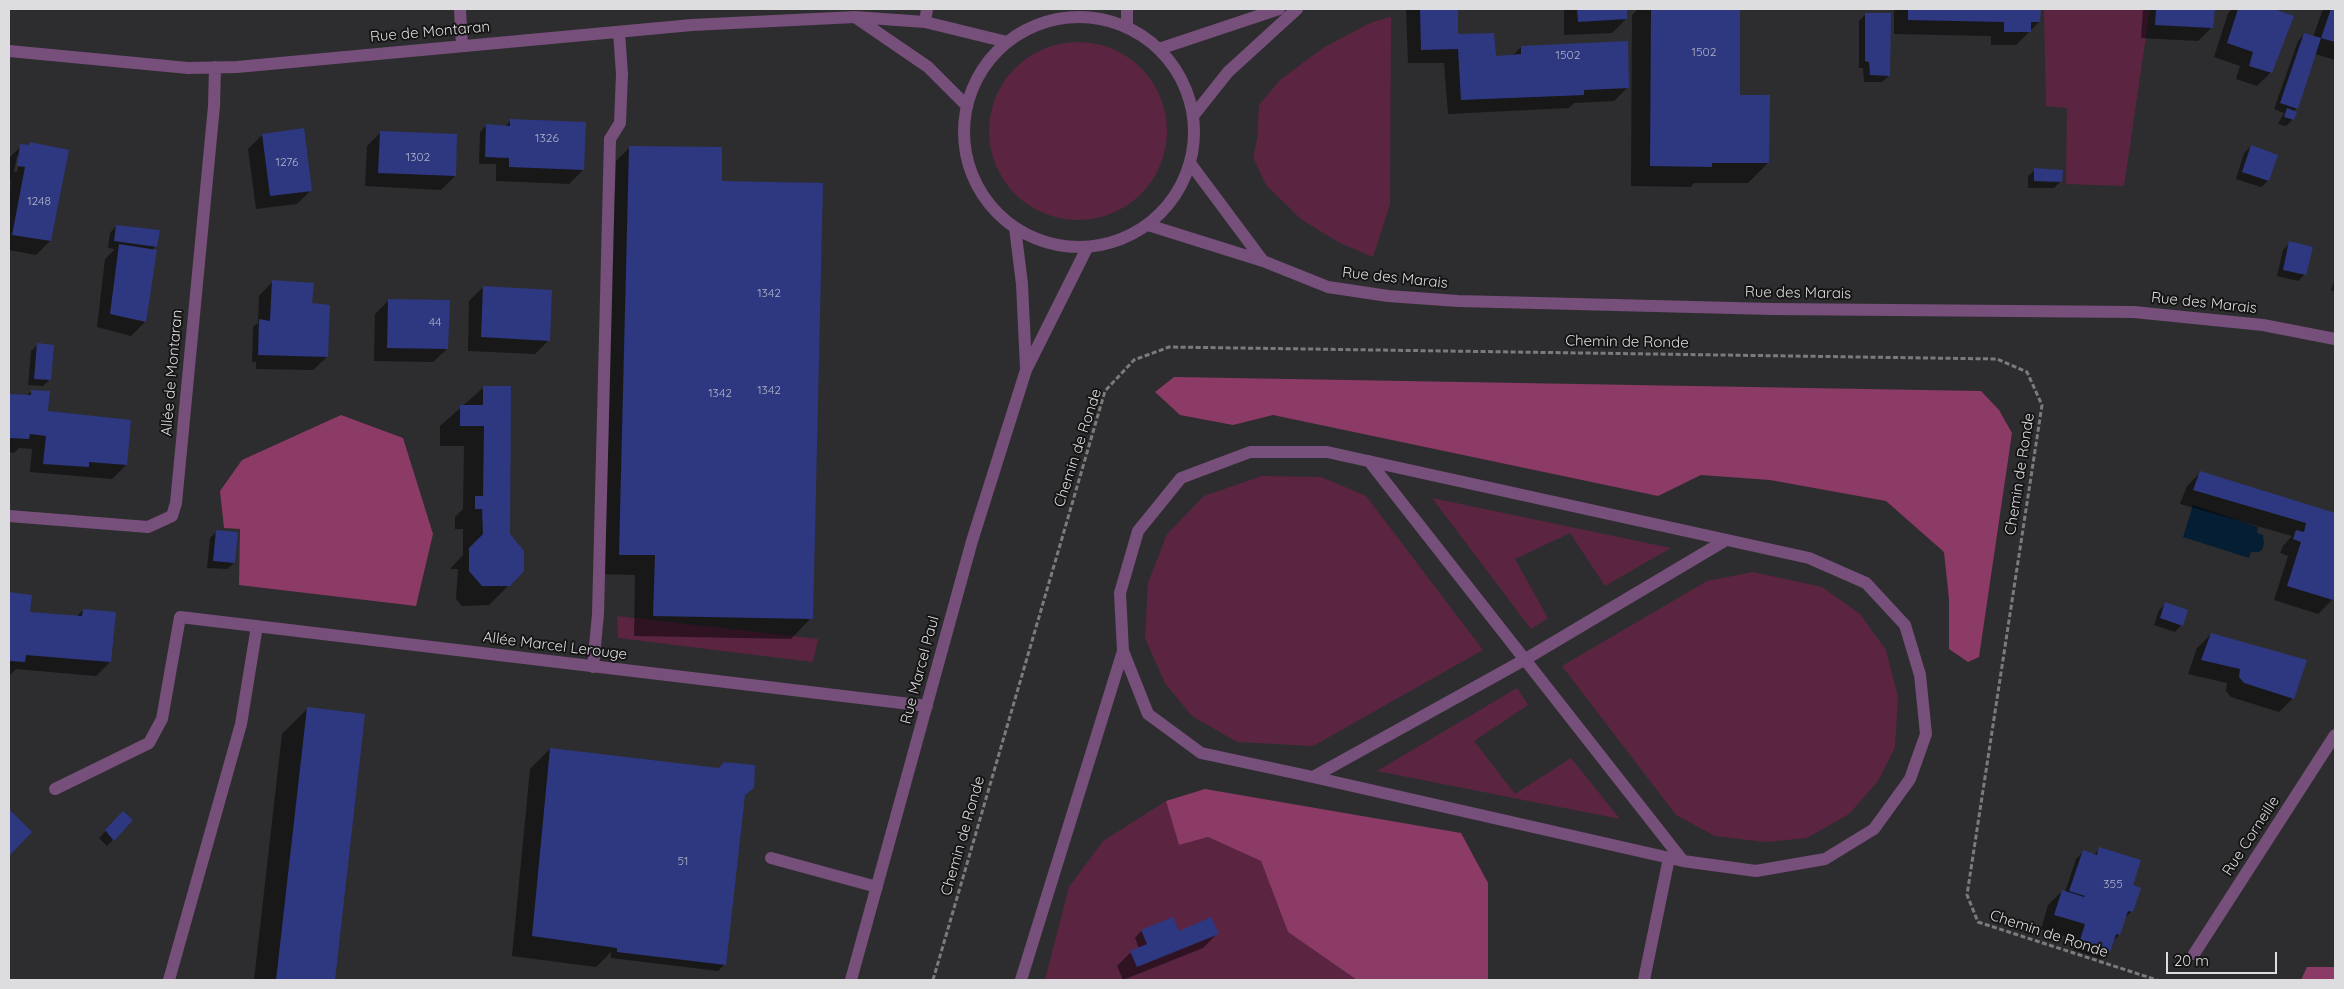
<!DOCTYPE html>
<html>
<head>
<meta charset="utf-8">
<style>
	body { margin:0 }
	#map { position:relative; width:2344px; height:989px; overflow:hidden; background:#2d2d2f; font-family:Quicksand,sans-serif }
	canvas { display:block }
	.frame { position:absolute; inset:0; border:10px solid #dddcde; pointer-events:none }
	.scale { position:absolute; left:2166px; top:952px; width:111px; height:22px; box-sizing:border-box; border:2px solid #dddcde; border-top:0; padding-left:6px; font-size:15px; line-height:18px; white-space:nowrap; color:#dddcde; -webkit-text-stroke:4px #151516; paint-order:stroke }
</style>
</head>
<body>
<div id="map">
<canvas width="2344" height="989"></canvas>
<div class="frame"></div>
<div class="scale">20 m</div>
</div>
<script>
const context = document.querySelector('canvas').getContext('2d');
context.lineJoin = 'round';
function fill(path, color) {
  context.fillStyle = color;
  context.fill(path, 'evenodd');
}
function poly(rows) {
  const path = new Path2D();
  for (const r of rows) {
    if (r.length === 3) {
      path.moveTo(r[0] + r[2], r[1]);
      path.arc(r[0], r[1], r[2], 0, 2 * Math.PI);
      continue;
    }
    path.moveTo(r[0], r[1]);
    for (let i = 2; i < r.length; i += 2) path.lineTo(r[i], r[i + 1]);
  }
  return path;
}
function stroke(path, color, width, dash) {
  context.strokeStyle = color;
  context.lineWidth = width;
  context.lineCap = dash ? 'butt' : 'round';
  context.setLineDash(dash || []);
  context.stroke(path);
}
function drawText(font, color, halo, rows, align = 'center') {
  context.font = font + ' Quicksand,sans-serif';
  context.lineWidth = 4;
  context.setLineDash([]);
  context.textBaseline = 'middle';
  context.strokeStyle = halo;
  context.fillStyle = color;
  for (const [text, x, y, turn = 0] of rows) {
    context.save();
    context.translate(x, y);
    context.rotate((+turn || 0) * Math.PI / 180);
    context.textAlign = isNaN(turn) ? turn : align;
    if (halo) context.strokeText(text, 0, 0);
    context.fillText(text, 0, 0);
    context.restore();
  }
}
const green = poly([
	[2044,9,2150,9,2124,186,2066,184,2067,108,2046,106],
	[1391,17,1390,204,1373,257,1340,243,1302,220,1266,185,1253,157,1257,140,1259,105,1280,80,1323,48,1372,22],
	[1078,131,89],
	[1262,476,1321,477,1366,496,1483,650,1313,746,1237,742,1192,716,1165,683,1145,638,1148,583,1167,534,1204,496],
	[1432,498,1671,548,1605,586,1570,533,1515,559,1548,618,1531,629],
	[1753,572,1822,587,1860,614,1886,650,1898,697,1895,747,1878,781,1849,814,1807,838,1765,842,1715,836,1676,815,1562,666,1707,581],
	[617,616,818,639,813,662,618,638],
	[1517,688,1528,705,1474,741,1515,794,1571,758,1620,819,1377,771],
	[1166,801,1179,845,1208,837,1261,861,1288,932,1357,980,1045,980,1069,887,1103,841]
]);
const forest = poly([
	[1174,377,1981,391,1999,410,2012,433,1979,657,1968,662,1949,649,1949,599,1944,552,1886,501,1770,480,1701,475,1658,496,1273,415,1233,425,1180,415,1155,392],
	[341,415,403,438,433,534,416,606,239,585,240,529,224,528,220,491,242,460],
	[1205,789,1461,833,1488,883,1488,980,1357,980,1288,932,1261,861,1208,837,1179,845,1166,801],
	[2307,967,2335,967,2335,980,2301,980]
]);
const water = poly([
	[2193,505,2258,527,2257,533,2263,535,2264,543,2262,550,2258,552,2251,552,2249,558,2183,537]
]);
const shadow = poly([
	[1406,9,1456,9,1457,35,1494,57,1512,56,1521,47,1628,87,1614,101,1574,103,1569,108,1448,114,1444,63,1408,63],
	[1564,9,1625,9,1626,19,1612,33,1564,35],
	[1638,9,1739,9,1739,97,1768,163,1748,183,1694,183,1691,187,1631,186,1632,15],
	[1894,9,2040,9,2039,22,2016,45,1991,45,1991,36,1894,34],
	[2143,9,2213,9,2212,27,2198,41,2141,38],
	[2232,9,2270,9,2292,17,2271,72,2257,86,2236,79,2240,66,2214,57,2228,13],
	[2323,9,2335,9,2335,60,2315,54,2297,108,2293,112,2293,119,2286,126,2278,124,2284,113,2274,109,2298,41,2304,34,2313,37],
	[1866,14,1889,76,1882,82,1864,82,1863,68,1859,68,1859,21],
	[511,121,583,170,569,184,496,181,496,164,479,164,480,132,487,125,505,126],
	[381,132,455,176,441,190,365,186,367,146],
	[262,135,311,190,297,204,256,209,248,149],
	[30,144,50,241,36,255,9,250,9,195,11,181,9,180,9,158,21,146,27,146],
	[17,156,20,156,17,172,14,172],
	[2251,146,2276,155,2268,181,2261,187,2236,179,2244,153],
	[630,147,721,182,811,618,791,639,634,636,635,575,599,574,603,205,615,193,616,161],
	[2035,170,2061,181,2054,188,2028,188,2028,176],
	[116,226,156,246,152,250,156,251,145,322,131,336,97,327,105,259,115,249,108,248,110,233],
	[2290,243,2305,274,2298,281,2277,276,2283,250],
	[2335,278,2335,292,2331,290],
	[272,282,311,304,327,357,313,370,256,369,256,362,252,362,253,327,258,323,259,296],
	[483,287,549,340,535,354,468,351,469,301],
	[389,300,447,349,433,362,374,361,375,314],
	[38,344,50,379,43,386,28,385,31,351],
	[484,387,509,535,523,571,489,605,462,606,456,599,458,569,450,569,463,555,463,529,455,529,455,517,463,509,464,446,440,446,440,426],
	[32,391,46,412,126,465,112,479,30,472,32,449,19,448,14,453,9,452,9,395,26,396],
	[2201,472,2335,514,2335,589,2332,600,2318,614,2274,600,2288,556,2280,553,2283,546,2292,536,2180,504,2187,486],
	[217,531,234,563,227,569,207,568,210,538],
	[9,594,30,596,28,613,76,617,83,610,110,662,96,676,16,669,9,676],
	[2166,604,2181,625,2175,632,2154,625,2159,610],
	[2211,634,2293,698,2279,712,2231,697,2226,691,2227,683,2188,674,2197,648],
	[307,709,363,715,334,980,254,980,282,734],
	[550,749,725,964,718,971,611,958,611,952,596,967,512,956,530,769],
	[123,813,113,840,107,846,99,838],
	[2100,849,2132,911,2124,919,2119,935,2112,942,2109,952,2102,959,2073,950,2076,940,2041,929,2048,905,2062,891,2065,892,2076,859,2083,852,2094,855],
	[1141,931,1173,935,1217,934,1203,948,1123,980,1117,966,1131,952,1139,949,1135,938]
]);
const building = poly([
	[1420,9,1458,9,1458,34,1494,33,1496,56,1521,54,1521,46,1628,41,1629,88,1584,90,1584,95,1461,100,1458,49,1421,50],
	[1577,9,1627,9,1627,19,1578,22],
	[1651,9,1740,9,1740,95,1770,95,1769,163,1712,163,1712,167,1650,166],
	[1908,9,2041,9,2040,22,2031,22,2031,32,2004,32,2004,22,1908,20],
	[2156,9,2215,9,2213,28,2155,25],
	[2238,9,2274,9,2294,16,2272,73,2249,66,2253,52,2227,43],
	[2331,9,2335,9,2335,42,2321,38],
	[1865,13,1891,13,1890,76,1870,75,1869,62,1865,61],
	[2304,33,2321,38,2298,109,2280,103],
	[2287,108,2297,112,2294,120,2284,117],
	[510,119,586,122,584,170,509,167,509,158,485,157,486,124,510,126],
	[304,128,312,191,270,196,262,134],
	[380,131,457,134,456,176,378,173],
	[30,142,69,150,51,241,12,235,25,167,17,166,20,144,29,145],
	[2251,145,2278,155,2269,181,2242,172],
	[629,146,722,147,722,181,823,183,813,619,653,616,655,555,619,555],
	[2034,168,2063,170,2062,182,2034,181],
	[116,225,160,230,157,247,114,241],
	[2289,241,2313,247,2306,275,2283,270],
	[119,244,157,250,146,322,110,314],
	[272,280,314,283,312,303,330,305,328,357,258,355,259,319,270,321],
	[483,286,552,290,550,341,481,337],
	[388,299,450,300,448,349,387,348],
	[37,343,54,345,51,380,34,379],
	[483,386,511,386,510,534,524,551,524,571,510,586,482,586,469,571,469,548,483,534,482,509,475,509,475,496,483,496,484,426,460,426,460,405,483,405],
	[31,390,50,391,48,411,131,420,127,465,89,462,89,467,43,464,46,436,30,434,29,439,9,438,9,394,31,395],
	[2200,471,2335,513,2335,593,2333,600,2287,586,2301,542,2293,539,2296,530,2304,532,2306,523,2193,490],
	[216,530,238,532,235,563,213,561],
	[9,592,32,595,30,612,82,616,83,609,116,612,111,662,26,655,25,662,9,661],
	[2165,602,2188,610,2183,626,2160,618],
	[2211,633,2307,660,2294,699,2244,683,2239,677,2240,669,2201,660],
	[307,707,365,714,335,980,276,980],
	[550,748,719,768,724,762,755,765,754,788,745,795,726,965,617,952,617,948,532,936],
	[9,809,32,832,9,856],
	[123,811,133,820,114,841,105,830],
	[2099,847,2141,860,2133,885,2141,888,2133,912,2128,911,2120,935,2116,934,2110,953,2079,943,2085,924,2054,915,2062,890,2084,897,2085,896,2069,891,2083,850,2097,855],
	[1173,917,1179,931,1211,917,1219,934,1137,967,1130,951,1147,944,1141,930]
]);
const path = poly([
	[933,980,1105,391,1134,360,1169,347,1997,359,2027,372,2042,405,1967,895,1978,922,2157,980]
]);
const minor = poly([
	[460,9,462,46],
	[1079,132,115],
	[855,17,928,67,966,105],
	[925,22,927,9],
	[1127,27,1127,9],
	[1159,49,1279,9],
	[9,51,188,68,237,67,692,25,855,17,925,22,1007,42],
	[1193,116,1228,72,1297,9],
	[1190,163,1263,261],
	[1148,225,1263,261,1328,287,1388,296,1458,301,1772,309,2134,312,2263,325,2335,339],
	[1015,228,1022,284,1026,368],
	[1369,461,1683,861],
	[9,516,148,527,172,516,176,503,214,106,215,67],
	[593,667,598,614,610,139,620,123,622,74,619,32],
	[1313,777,1683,861,1756,871,1825,859,1874,829,1910,779,1926,734,1920,675,1905,625,1866,583,1809,558,1327,452,1250,452,1181,478,1138,531,1120,593,1123,651,1148,714,1201,753,1313,777,1524,660,1726,540],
	[55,789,149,743,162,719,180,617,927,706],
	[771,858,877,887],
	[2194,954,2335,735],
	[169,980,241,724,257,626],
	[851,980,972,541,1026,370,1087,248],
	[1021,980,1123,651],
	[1644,980,1669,858]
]);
const numberNames = [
	["1502",1704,52],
	["1502",1568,55],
	["1326",547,138],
	["1302",418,157],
	["1276",287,162],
	["1248",39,201],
	["1342",769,293],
	["44",435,322],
	["1342",769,390],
	["1342",720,393],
	["51",683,861],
	["355",2113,884]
];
const streetNames = [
	["Rue de Montaran",430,32,-5],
	["Rue des Marais",1395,278,6],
	["Rue des Marais",1798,293,1],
	["Rue des Marais",2204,303,6],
	["Chemin de Ronde",1627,342,1],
	["Allée de Montaran",172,373,-85],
	["Chemin de Ronde",1078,448,-72],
	["Chemin de Ronde",2020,474,-81],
	["Allée Marcel Lerouge",555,646,7],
	["Rue Marcel Paul",920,670,-75],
	["Chemin de Ronde",963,836,-74],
	["Rue Corneille",2251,836,-57],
	["Chemin de Ronde",2049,934,18]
];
fill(green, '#5b2542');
fill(forest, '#8c3a66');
fill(water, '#061e33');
fill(shadow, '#0007');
fill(building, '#2d3881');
stroke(path, '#7b7b7d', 3, [5, 2.5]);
stroke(minor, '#774f7b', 12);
drawText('12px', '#b1b3c7', null, numberNames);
drawText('15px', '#dddcde', '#151516', streetNames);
</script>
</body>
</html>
